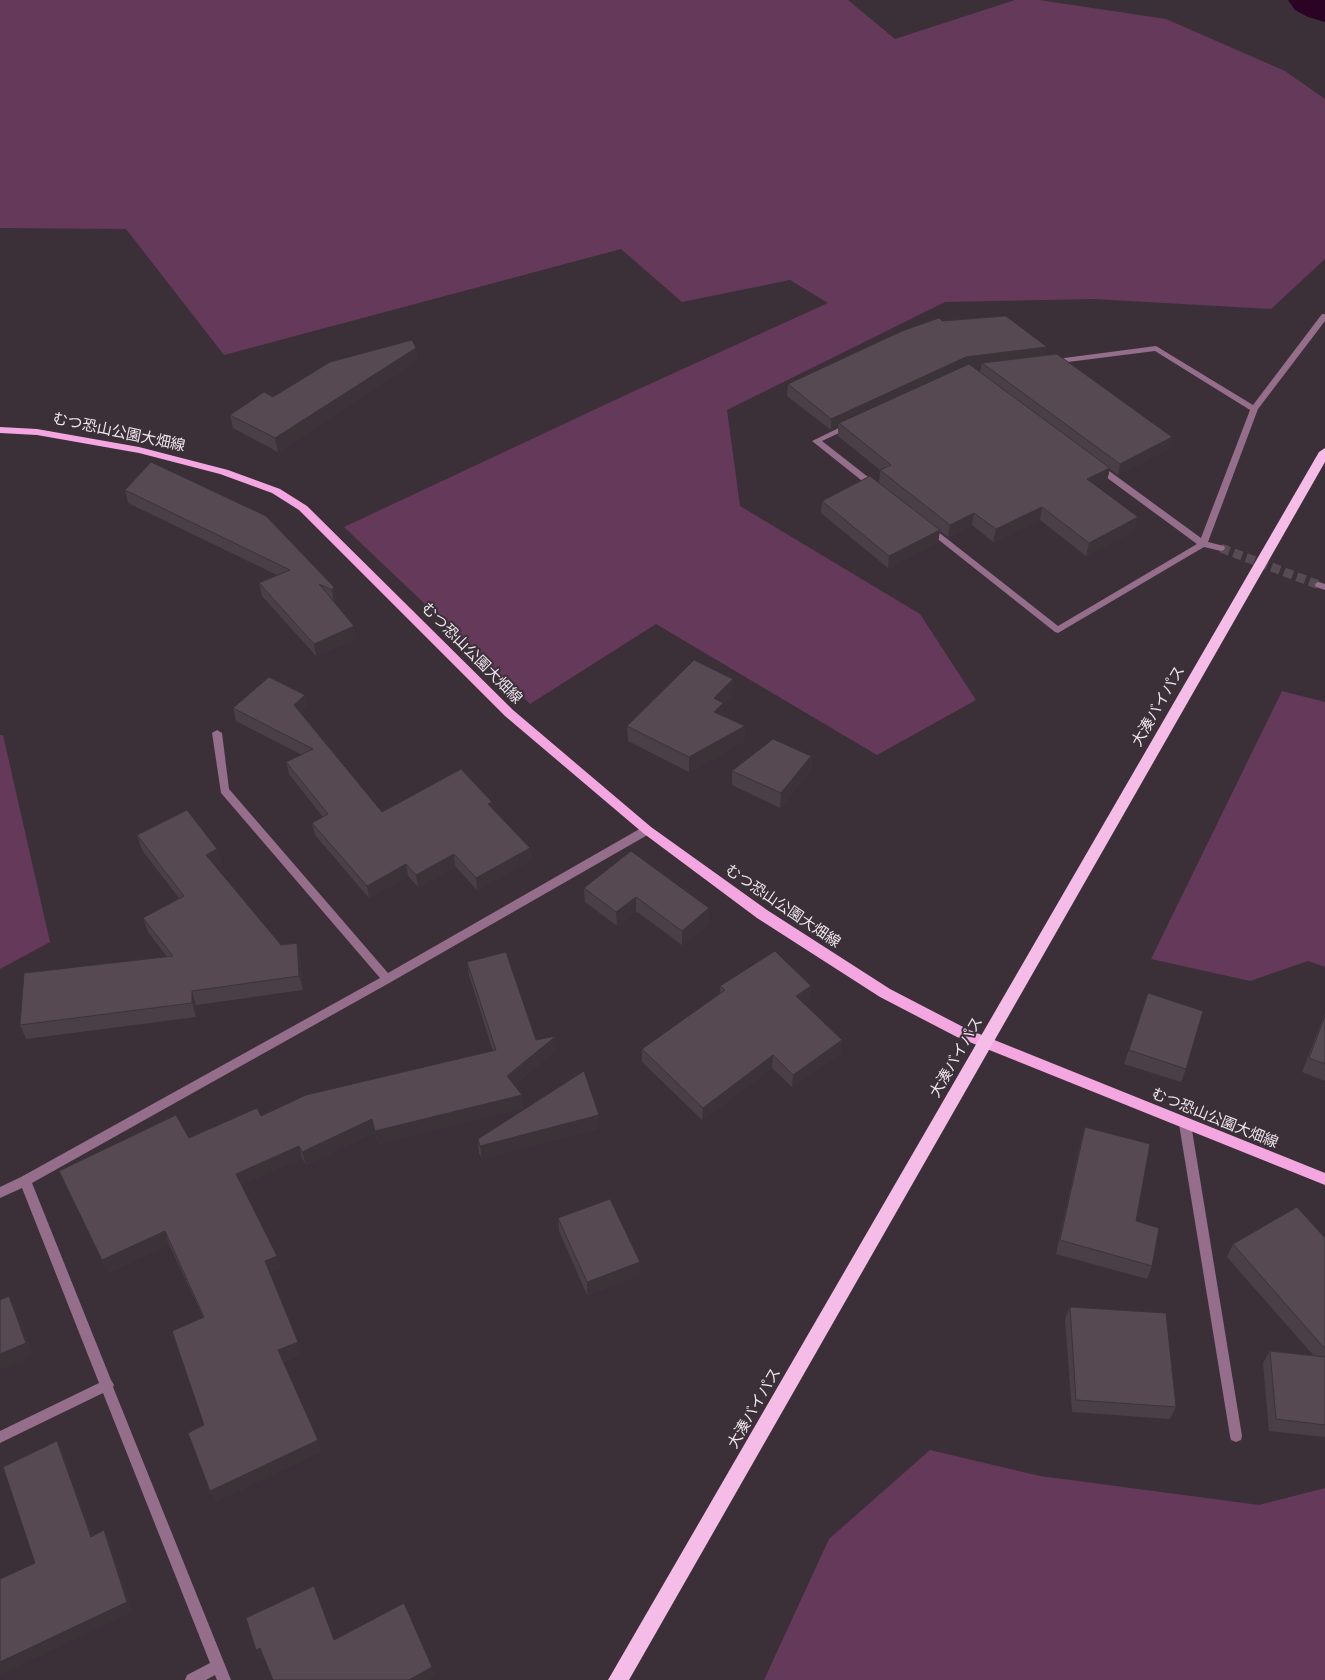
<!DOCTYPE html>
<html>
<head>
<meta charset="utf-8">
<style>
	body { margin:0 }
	canvas { display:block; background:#3b2f38 }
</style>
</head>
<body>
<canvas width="1325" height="1680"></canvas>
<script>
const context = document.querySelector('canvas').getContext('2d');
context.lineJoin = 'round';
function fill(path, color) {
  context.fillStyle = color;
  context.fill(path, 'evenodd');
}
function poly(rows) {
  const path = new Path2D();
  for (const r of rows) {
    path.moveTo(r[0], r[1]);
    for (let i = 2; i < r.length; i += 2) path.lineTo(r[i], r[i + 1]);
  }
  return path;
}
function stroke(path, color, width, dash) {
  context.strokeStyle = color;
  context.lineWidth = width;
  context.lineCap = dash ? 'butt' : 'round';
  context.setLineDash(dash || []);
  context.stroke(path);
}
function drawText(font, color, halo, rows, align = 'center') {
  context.font = font + ' Ubuntu,"Noto Sans JP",sans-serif';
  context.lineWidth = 4;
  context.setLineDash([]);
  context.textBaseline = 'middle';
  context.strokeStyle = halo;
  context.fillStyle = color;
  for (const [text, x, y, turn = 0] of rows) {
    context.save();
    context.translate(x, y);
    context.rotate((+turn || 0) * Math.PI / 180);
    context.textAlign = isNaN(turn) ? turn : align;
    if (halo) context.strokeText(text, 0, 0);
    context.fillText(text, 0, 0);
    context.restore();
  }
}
const green = poly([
	[0,0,848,0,895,39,1015,0,1039,0,1166,19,1285,71,1325,99,1325,259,1271,309,1093,299,945,302,727,410,740,506,920,614,976,700,877,755,656,624,530,704,344,527,630,393,828,303,790,280,682,302,621,249,224,355,126,229,0,228],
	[1282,691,1325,702,1325,967,1308,961,1250,981,1151,959],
	[0,735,3,735,50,942,0,969],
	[930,1450,1040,1476,1259,1505,1325,1488,1325,1680,764,1680,829,1539]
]);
const river = poly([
	[1288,0,1325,0,1325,22,1308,17,1295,10,1288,0]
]);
const minorTunnel = poly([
	[1221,548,1319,585]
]);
const minor = poly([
	[1322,314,1325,314,1325,321,1258,409,1208,542,1224,546,1225,548,1224,550,1221,551,1204,547,1058,633,1055,632,925,529,929,526,932,527,1058,626,1197,544,1095,469,1095,465,1101,465,1201,538,1250,410,1155,351,1052,364,1048,362,1049,360,1156,346,1253,405,1322,314],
	[847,424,853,424,854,426,822,441,877,484,877,488,871,488,812,441,847,424],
	[1319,582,1325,584,1325,590,1316,587,1315,585,1316,583,1319,582],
	[217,730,222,733,229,789,388,973,643,827,651,827,652,830,651,833,391,982,32,1183,111,1380,114,1385,113,1387,231,1680,217,1680,215,1675,206,1680,185,1680,187,1675,210,1663,103,1393,0,1443,0,1431,99,1383,22,1188,0,1198,0,1187,21,1177,380,978,221,793,212,733,217,730],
	[1185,1119,1189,1121,1191,1124,1242,1436,1241,1440,1236,1442,1231,1440,1230,1436,1179,1124,1181,1121,1185,1119]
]);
const primary = poly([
	[0,427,37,429,139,447,228,470,280,489,307,506,513,710,651,827,767,910,890,989,967,1029,1325,1173,1325,1185,957,1037,880,997,757,918,643,833,505,716,299,510,272,493,220,474,139,453,37,435,0,433,0,427]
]);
const trunk = poly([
	[1325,448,1325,462,629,1680,608,1680,1319,452,1325,448]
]);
const wall = poly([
	[942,321,1046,355,1172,437,1170,448,1118,475,1110,469,1107,480,1096,486,1135,530,1086,556,1040,520,993,542,972,525,948,537,940,531,938,542,888,568,821,513,822,501,879,483,880,470,838,436,838,427,831,430,787,396,788,384],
	[981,366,980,373,972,367],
	[416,348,417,361,278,452,233,428,230,415,273,397],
	[125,490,334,587,336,600,334,602,356,639,316,656,262,596,259,583,277,575,128,503],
	[733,679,732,694,723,703,723,716,745,726,744,741,689,772,628,741,627,726],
	[305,695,307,707,301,713,382,812,492,802,493,809,530,848,531,860,477,890,455,866,418,887,408,876,369,898,315,835,312,823,323,817,289,774,286,762,302,755,236,721,233,708],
	[811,756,810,771,780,808,732,785,732,771],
	[137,835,217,849,221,863,215,866,281,945,300,957,303,990,196,1005,196,1017,26,1039,20,1025,167,957,148,932,143,918,179,898,142,850],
	[631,851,709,923,682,945,636,911,617,926,585,902,584,888],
	[467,962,536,1040,557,1049,514,1085,522,1095,523,1108,378,1144,375,1132,306,1165,302,1158,241,1185,281,1268,270,1273,301,1354,283,1362,321,1451,215,1502,204,1425,203,1317,169,1244,108,1273,59,1171,189,1138,261,1116,493,1051,469,975],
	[720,986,811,986,810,999,803,1003,842,1040,841,1053,792,1087,772,1068,702,1120,642,1062,642,1049,720,994],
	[1148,993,1186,1069,1181,1082,1124,1064],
	[1325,1013,1325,1081,1302,1072],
	[1085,1127,1152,1266,1147,1279,1056,1254,1081,1141],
	[599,1128,482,1159,479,1153,478,1139],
	[558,1218,640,1262,640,1275,587,1295,559,1231],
	[1325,1238,1325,1437,1269,1431,1263,1363,1270,1351,1314,1356,1227,1257,1233,1244],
	[1070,1307,1176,1407,1170,1419,1072,1412,1065,1319]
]);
const shadedWall = poly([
	[1047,347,1045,358,982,363,981,366,964,368,839,423,838,427,831,430,831,419,966,357],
	[416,348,417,361,278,452,275,438],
	[1172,437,1170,448,1118,475,1120,464],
	[1110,468,1107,480,1085,492,1087,479],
	[1042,507,1040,520,993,542,996,529],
	[974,513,972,525,948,537,950,525],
	[1138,517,1135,530,1086,556,1089,543],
	[940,530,938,542,888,568,889,556],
	[334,587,336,600,334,603,332,590],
	[354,626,356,639,316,656,314,644],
	[733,679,732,694,713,713,714,698],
	[305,695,307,707,297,717,294,705],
	[723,703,723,718,714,712],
	[745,726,744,741,689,772,689,757],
	[811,756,810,771,780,808,781,793],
	[492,802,494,814,488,804],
	[530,848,531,860,477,890,476,878],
	[217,849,221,863,210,869,206,855],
	[454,854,455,866,418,887,416,875],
	[406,864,408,876,369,898,367,886],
	[636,897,636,911,617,926,616,912],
	[709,908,709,923,682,945,682,931],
	[297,943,300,957,303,990,299,976],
	[811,986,810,999,795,1009,796,996],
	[192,991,196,1005,196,1017,192,1003],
	[556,1036,557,1049,509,1089,507,1076],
	[842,1040,841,1053,792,1087,793,1075],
	[773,1055,772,1068,702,1120,703,1108],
	[522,1095,523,1108,378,1144,375,1131],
	[599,1115,599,1128,482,1159,480,1146],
	[372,1119,375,1132,306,1165,302,1152],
	[299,1146,302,1158,240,1186,236,1174],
	[165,1231,169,1244,108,1273,102,1260],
	[277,1256,281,1268,269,1274,265,1261],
	[640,1262,640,1275,587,1295,587,1282],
	[9,1296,16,1308,33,1355,0,1370,0,1354],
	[298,1342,301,1354,282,1362,278,1350],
	[318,1440,321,1451,215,1502,210,1491],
	[57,1441,63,1452,97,1547,91,1537],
	[104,1530,110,1541,133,1612,0,1675,0,1662],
	[260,1648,264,1657,261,1659,256,1650],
	[432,1667,435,1676,428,1680,409,1680]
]);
const building = poly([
	[1006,316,1047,347,966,357,831,419,788,384,902,331,939,318,942,321,1006,316],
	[412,340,416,348,275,438,230,415,264,392,273,397,330,362,412,340],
	[1057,354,1172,437,1120,464,982,363,1057,354],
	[969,364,1110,468,1087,479,1138,517,1089,543,1042,507,996,529,974,513,950,525,880,470,891,465,839,423,969,364],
	[151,462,266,516,334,587,332,590,319,584,354,626,314,644,259,583,290,570,125,490,151,462],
	[870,476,940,530,889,556,822,501,870,476],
	[694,660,733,679,714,698,723,703,714,712,745,726,689,757,627,726,694,660],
	[269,677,305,695,294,705,382,812,461,769,492,802,488,804,530,848,476,878,454,854,416,875,406,864,367,886,312,823,328,814,286,762,313,749,233,708,269,677],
	[773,739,811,756,781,793,732,771,773,739],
	[187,810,217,849,206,855,281,945,297,943,299,976,192,991,192,1003,20,1025,24,973,173,956,143,918,184,896,137,835,187,810],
	[631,851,709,908,682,931,636,897,616,912,584,888,631,851],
	[775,951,811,986,796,996,842,1040,793,1075,773,1055,703,1108,642,1049,725,990,720,986,775,951],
	[506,952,536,1040,556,1036,507,1076,522,1095,375,1131,372,1119,302,1152,299,1146,236,1174,277,1256,265,1261,298,1342,278,1350,318,1440,210,1491,188,1433,204,1425,172,1331,204,1317,165,1231,102,1260,59,1171,176,1115,189,1138,257,1108,261,1116,306,1095,496,1050,467,962,506,952],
	[1148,993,1203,1011,1186,1069,1129,1050,1148,993],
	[1325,1016,1325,1064,1309,1058,1325,1016],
	[584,1071,599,1115,480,1146,478,1139,584,1071],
	[1085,1127,1150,1144,1136,1221,1159,1228,1152,1266,1060,1240,1085,1127],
	[610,1199,640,1262,587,1282,558,1218,610,1199],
	[1297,1207,1325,1238,1325,1349,1233,1244,1297,1207],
	[9,1296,26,1343,0,1354,0,1300,9,1296],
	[1070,1307,1166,1313,1176,1407,1076,1400,1070,1307],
	[1270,1351,1325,1357,1325,1425,1276,1419,1270,1351],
	[57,1441,91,1537,104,1530,127,1602,0,1662,0,1579,35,1563,3,1467,57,1441],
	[314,1586,334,1640,404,1603,432,1667,409,1680,273,1680,260,1648,256,1650,246,1618,314,1586]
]);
const streetNames = [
	["むつ恐山公園大畑線",119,432,12],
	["むつ恐山公園大畑線",472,653,45],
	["大湊バイパス",1158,706,-60],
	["むつ恐山公園大畑線",783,906,34],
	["大湊バイパス",956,1057,-60],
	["むつ恐山公園大畑線",1215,1118,22],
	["大湊バイパス",754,1408,-60]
];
fill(green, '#64395a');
fill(river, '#2b0324');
stroke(minorTunnel, '#564a53', 9, [9, 4.5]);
fill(minor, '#946e8a');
fill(primary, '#f4a6e1');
fill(trunk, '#f6bce8');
fill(wall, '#4a3f47');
fill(shadedWall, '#3c3339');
fill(building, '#564952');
stroke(building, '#3c3339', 1);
drawText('15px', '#eee6ec', '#3b2f38', streetNames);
</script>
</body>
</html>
